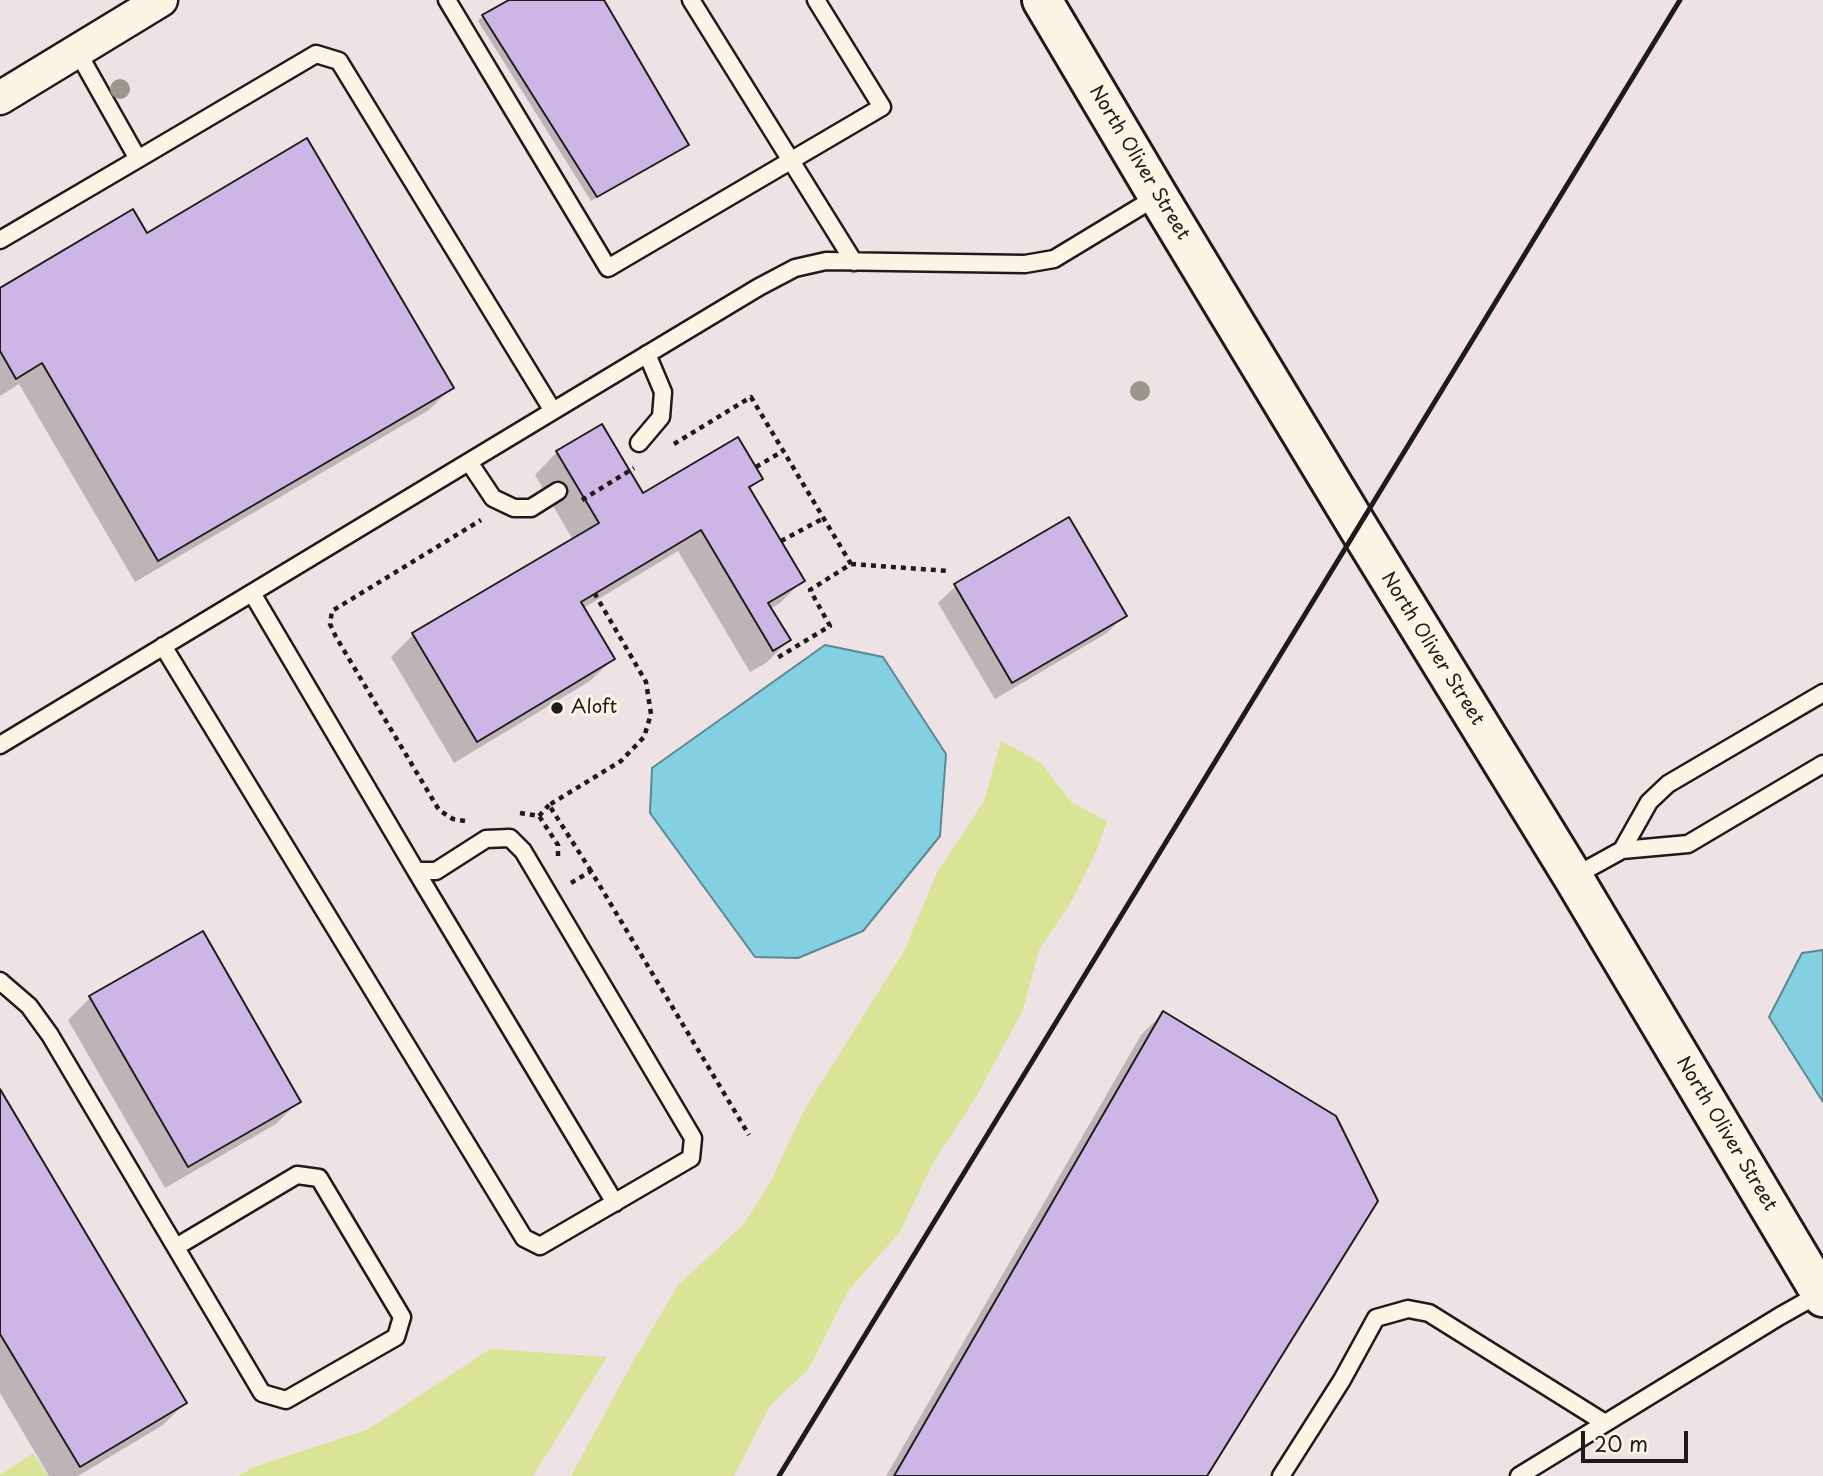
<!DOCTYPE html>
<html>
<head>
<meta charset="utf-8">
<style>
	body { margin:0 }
	#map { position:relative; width:1823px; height:1476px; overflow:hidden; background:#eee2e5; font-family:"Playpen Sans",sans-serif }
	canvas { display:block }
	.scale { position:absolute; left:1581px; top:1431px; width:107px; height:32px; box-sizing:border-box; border:4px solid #1c1c1c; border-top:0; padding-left:9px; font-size:21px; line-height:24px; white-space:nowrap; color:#1c1c1c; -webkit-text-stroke:5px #fcf5e5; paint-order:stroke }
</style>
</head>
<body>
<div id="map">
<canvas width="1823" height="1476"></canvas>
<div class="scale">20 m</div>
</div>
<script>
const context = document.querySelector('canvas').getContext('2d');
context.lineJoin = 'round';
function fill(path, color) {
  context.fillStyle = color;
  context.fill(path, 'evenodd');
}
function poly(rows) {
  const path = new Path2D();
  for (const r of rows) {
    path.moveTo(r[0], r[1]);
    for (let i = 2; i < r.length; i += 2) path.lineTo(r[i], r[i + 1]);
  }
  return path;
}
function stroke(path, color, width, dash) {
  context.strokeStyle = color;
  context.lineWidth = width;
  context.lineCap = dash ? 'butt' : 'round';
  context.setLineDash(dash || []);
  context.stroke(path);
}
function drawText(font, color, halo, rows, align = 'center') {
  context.font = font + ' "Playpen Sans",sans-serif';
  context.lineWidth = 6;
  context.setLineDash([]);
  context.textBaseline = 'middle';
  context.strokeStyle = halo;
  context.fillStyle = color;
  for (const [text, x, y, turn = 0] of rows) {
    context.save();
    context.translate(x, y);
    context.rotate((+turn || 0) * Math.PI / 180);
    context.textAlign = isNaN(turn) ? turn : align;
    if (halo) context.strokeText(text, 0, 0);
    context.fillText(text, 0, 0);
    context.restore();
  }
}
const green = poly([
	[1001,741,1041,763,1071,802,1107,821,1096,852,1070,904,1039,950,1023,1010,976,1097,933,1163,899,1233,848,1291,808,1370,771,1404,734,1476,571,1476,630,1367,678,1285,744,1224,770,1183,803,1112,904,951,937,873,984,801],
	[490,1349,607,1357,533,1476,238,1476,256,1466,367,1430],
	[33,1453,48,1476,0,1476,0,1475]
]);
const water = poly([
	[825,645,883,657,946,754,940,836,863,931,798,958,755,957,650,813,652,768,825,645],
	[1823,950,1823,1102,1769,1017,1802,953,1823,950]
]);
const shadow = poly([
	[512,0,602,0,686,145,681,150,591,201,478,21,483,16],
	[147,235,451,388,429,410,135,582,19,384,0,396,0,290],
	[557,452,643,496,761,479,749,490,803,580,780,603,770,609,789,640,766,663,750,672,678,551,582,609,613,659,590,681,454,763,391,657,413,635,573,540,535,475],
	[956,586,1124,616,1107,633,995,699,938,603],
	[90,998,299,1101,276,1124,165,1188,68,1020],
	[1163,1013,1205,1476,886,1476,1141,1035],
	[0,1092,185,1403,163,1425,78,1476,49,1476,0,1393]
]);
const building = poly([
	[509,0,604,0,689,145,597,197,482,15,509,0],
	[307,138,454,388,158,561,42,363,16,379,0,351,0,288,133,209,147,233,307,138],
	[602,424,643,493,738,437,763,479,749,487,805,581,768,603,791,640,773,651,701,530,581,602,615,659,477,742,412,633,599,523,556,451,602,424],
	[1069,517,1127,616,1012,683,954,584,1069,517],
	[203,931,301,1102,188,1167,89,996,203,931],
	[1163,1011,1336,1116,1378,1201,1207,1476,894,1476,1163,1011],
	[0,1089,187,1403,80,1467,0,1334,0,1089]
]);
const path = poly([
	[674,444,751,397,851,564,810,590,830,626,777,658],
	[756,467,783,451],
	[582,500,634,468],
	[781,541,824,518],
	[851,564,948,571],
	[520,813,539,816,558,845,558,856],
	[539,816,549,805],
	[465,821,453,819,439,810,336,637,330,624,332,611,481,520],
	[591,871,549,805,621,761,644,737,651,714,646,682,595,594],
	[571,883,591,871,749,1135]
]);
const service = poly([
	[447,0,608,268,882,107,816,0],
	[691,0,854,262],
	[77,51,138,159,316,54,339,61,553,411],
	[0,240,138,159],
	[639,443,661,417,663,392,647,354],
	[469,462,493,498,514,508,531,508,558,491],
	[163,646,524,1238,540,1246,691,1158,693,1138,523,851,510,838,486,839,436,871,416,871,252,593],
	[0,745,553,411,759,287,795,268,826,261,1025,264,1054,259,1158,196],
	[1622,850,1649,802,1668,784,1823,693],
	[416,871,615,1203],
	[1573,877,1622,850,1688,844,1823,764],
	[0,981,29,1006,50,1035,262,1393,286,1400,396,1337,402,1317,319,1178,297,1175,176,1247],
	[1281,1476,1342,1380,1376,1318,1408,1309,1429,1313,1605,1423],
	[1519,1476,1780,1316,1821,1293]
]);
const minor = poly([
	[0,98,161,0]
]);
const secondary = poly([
	[1042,0,1158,196,1358,527,1573,877,1823,1297]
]);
const rail = poly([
	[779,1476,1680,0]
]);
const trees = [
	[120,89],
	[1140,391]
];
const markers = [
	[557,708,7,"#1c1c1c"]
];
const streetNames = [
	["North Oliver Street",1139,163,59],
	["North Oliver Street",1432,649,58],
	["North Oliver Street",1726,1134,59]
];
const poiNames = [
	["Aloft",571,708]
];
fill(green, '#d9e497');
fill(water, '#84d0e3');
stroke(water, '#5a8893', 2);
fill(shadow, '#0003');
fill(building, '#cdb6e6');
stroke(building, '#1c1c1c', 2);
stroke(service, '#1c1c1c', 21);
stroke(minor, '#1c1c1c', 37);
stroke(secondary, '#1c1c1c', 44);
stroke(path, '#1c1c1c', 4.5, [5, 5]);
stroke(service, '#fcf5e5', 16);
stroke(minor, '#fcf5e5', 32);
stroke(secondary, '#fcf5e5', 38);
stroke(rail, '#1c1c1c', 5);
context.fillStyle = '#9a968b';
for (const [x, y] of trees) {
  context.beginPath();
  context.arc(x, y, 10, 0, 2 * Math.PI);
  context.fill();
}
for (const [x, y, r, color] of markers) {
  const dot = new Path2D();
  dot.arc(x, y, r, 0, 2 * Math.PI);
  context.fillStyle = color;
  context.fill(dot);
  stroke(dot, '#fcf5e5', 2.5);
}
drawText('19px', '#1c1c1c', '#fcf5e5', streetNames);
drawText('19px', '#1c1c1c', '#fcf5e5', poiNames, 'left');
</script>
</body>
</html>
